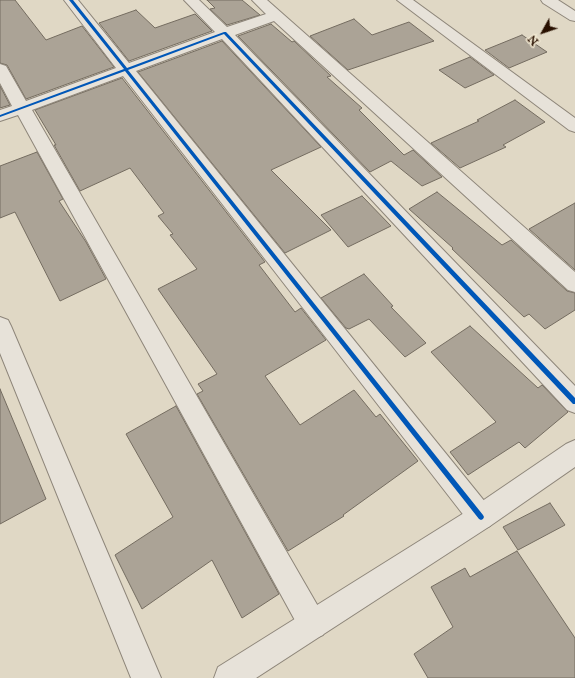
<!DOCTYPE html>
<html>
<head>
<meta charset="utf-8">
<style>
	body { margin:0 }
	#map { position:relative; width:575px; height:678px; overflow:hidden; background:#e0d8c5; font-family:"IM FELL Great Primer",serif }
	canvas { display:block }
	.north { position:absolute; left:523px; top:12px; width:40px; height:40px; -webkit-text-stroke:3px #f2e9d2; paint-order:stroke; rotate:230deg; font-size:11px; font-weight:700; line-height:16px; text-align:center; color:#281000 }
	.north::after { content:''; display:block; margin:auto; width:14px; height:18px; background:#281000; clip-path:polygon(50% 0,100% 100%,50% 72%,0 100%) }
</style>
</head>
<body>
<div id="map">
<canvas width="575" height="678"></canvas>
<div class="north">N</div>
</div>
<script>
const context = document.querySelector('canvas').getContext('2d');
context.lineJoin = 'round';
function fill(path, color) {
  context.fillStyle = color;
  context.fill(path, 'evenodd');
}
function poly(rows) {
  const path = new Path2D();
  for (const r of rows) {
    path.moveTo(r[0], r[1]);
    for (let i = 2; i < r.length; i += 2) path.lineTo(r[i], r[i + 1]);
  }
  return path;
}
function stroke(path, color, width, dash) {
  context.strokeStyle = color;
  context.lineWidth = width;
  context.lineCap = dash ? 'butt' : 'round';
  context.setLineDash(dash || []);
  context.stroke(path);
}
const building = poly([
	[0,0,15,0,46,40,82,26,114,67,26,99,7,65,0,63,0,0],
	[207,0,242,0,260,15,227,25,210,9,215,8,207,0],
	[136,10,155,28,195,14,212,31,129,61,99,23,136,10],
	[354,19,372,35,409,22,434,41,348,70,310,36,354,19],
	[271,24,292,42,294,41,331,76,327,77,362,108,359,110,404,155,413,150,442,177,422,186,391,161,370,172,238,36,271,24],
	[522,35,547,52,509,68,485,50,522,35],
	[222,41,321,147,271,170,331,230,285,253,138,72,222,41],
	[470,57,494,75,465,88,439,70,470,57],
	[122,78,265,262,259,265,295,312,301,308,326,340,265,376,300,425,354,390,376,417,380,414,418,461,343,515,344,516,288,551,197,394,203,391,198,384,217,374,158,289,197,269,170,235,173,234,158,216,164,213,130,168,80,191,54,145,56,145,35,110,122,78],
	[0,86,10,105,0,108,0,86],
	[515,100,545,122,503,145,506,147,460,168,431,143,479,121,477,120,515,100],
	[37,152,63,199,59,201,86,242,106,279,60,301,15,212,0,218,0,166,37,152],
	[437,192,502,245,511,240,567,291,575,293,575,310,545,329,529,314,524,317,452,249,453,248,409,209,437,192],
	[362,196,391,226,348,247,321,215,362,196],
	[575,203,575,270,529,229,575,203],
	[364,274,393,306,391,307,426,343,405,357,369,319,349,329,346,328,321,298,364,274],
	[470,326,538,388,542,385,568,412,525,448,519,442,468,475,450,452,496,422,431,352,470,326],
	[0,389,46,499,0,524,0,389],
	[176,406,279,594,242,618,212,560,142,609,115,555,173,517,126,434,176,406],
	[550,503,565,525,518,550,503,527,550,503],
	[517,551,575,638,575,678,428,678,414,654,453,627,431,587,465,568,470,577,517,551]
]);
const minor = poly([
	[64,0,78,0,129,63,215,32,184,0,199,0,227,27,266,14,252,0,267,0,575,272,575,292,568,290,274,21,235,35,575,386,575,413,567,410,222,39,136,71,490,508,494,517,490,526,481,530,472,526,123,76,32,110,323,615,327,625,323,635,313,639,303,635,18,115,0,121,0,110,12,106,0,83,0,64,6,66,26,101,116,68,64,0],
	[397,0,413,0,575,118,575,132,569,130,397,0],
	[541,0,558,0,575,11,575,21,570,20,543,3,541,0],
	[0,317,8,320,11,326,161,678,131,678,0,353,0,317]
]);
const tertiary = poly([
	[575,440,575,467,490,526,256,678,214,678,218,667,472,508,566,444,575,440]
]);
const cycleway = poly([
	[69,0,73,0,127,68,224,32,226,32,575,398,575,404,573,404,224,34,128,70,483,515,484,517,483,519,481,520,479,519,125,71,0,117,0,115,124,69,69,0]
]);
fill(building, '#aba396');
stroke(building, '#746c60', 1);
stroke(minor, '#8e867a', 2);
stroke(tertiary, '#8e867a', 2);
fill(minor, '#e7e2d9');
fill(tertiary, '#e7e2d9');
fill(cycleway, '#0057b8');
</script>
</body>
</html>
